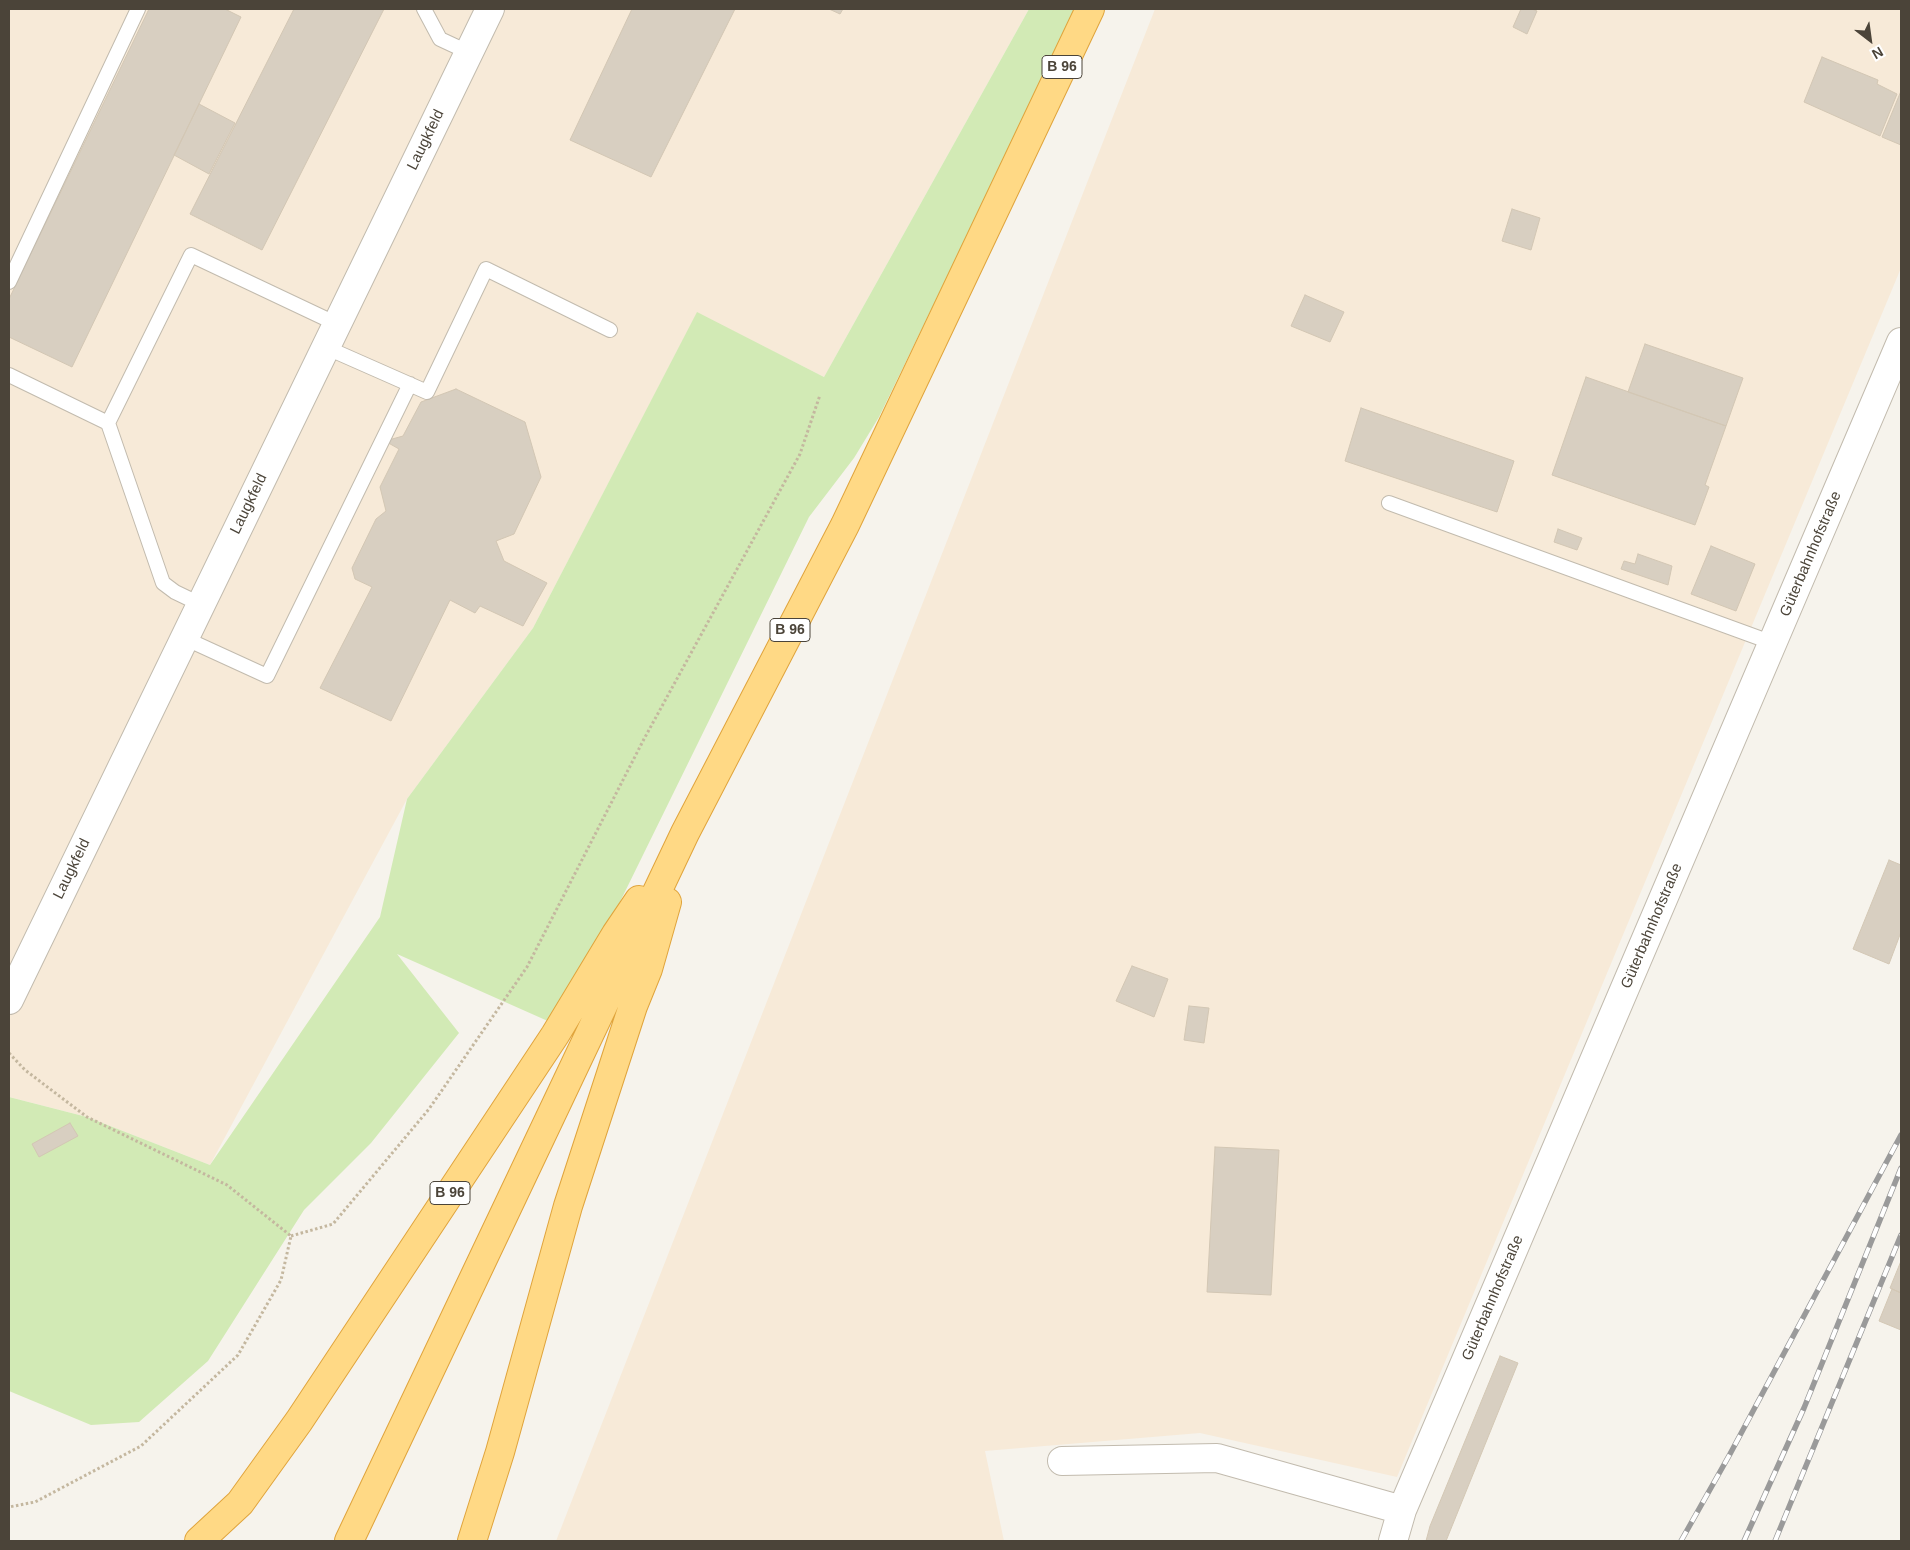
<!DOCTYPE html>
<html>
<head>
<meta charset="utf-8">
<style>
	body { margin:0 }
	#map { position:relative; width:1910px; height:1550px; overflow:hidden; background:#f6f3ec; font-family:Arial,sans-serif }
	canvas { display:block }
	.frame { position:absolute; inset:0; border:10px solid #4b4439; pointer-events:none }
	.north { position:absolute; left:1845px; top:15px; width:50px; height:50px; -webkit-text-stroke:4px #fff; paint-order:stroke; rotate:150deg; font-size:14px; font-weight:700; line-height:20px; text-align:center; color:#4b4439 }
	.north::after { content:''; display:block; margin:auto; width:18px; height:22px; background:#4b4439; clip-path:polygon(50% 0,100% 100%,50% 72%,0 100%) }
</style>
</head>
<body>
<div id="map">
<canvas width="1910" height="1550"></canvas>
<div class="frame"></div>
<div class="north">N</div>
</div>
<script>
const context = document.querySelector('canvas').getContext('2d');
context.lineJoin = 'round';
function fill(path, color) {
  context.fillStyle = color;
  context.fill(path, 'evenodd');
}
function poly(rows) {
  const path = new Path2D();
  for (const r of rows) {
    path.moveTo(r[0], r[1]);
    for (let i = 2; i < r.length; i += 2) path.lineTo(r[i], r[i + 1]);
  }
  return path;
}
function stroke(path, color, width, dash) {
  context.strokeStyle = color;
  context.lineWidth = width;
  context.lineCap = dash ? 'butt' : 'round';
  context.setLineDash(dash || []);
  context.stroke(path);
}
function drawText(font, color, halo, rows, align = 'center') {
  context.font = font + ' Arial,sans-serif';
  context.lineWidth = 4;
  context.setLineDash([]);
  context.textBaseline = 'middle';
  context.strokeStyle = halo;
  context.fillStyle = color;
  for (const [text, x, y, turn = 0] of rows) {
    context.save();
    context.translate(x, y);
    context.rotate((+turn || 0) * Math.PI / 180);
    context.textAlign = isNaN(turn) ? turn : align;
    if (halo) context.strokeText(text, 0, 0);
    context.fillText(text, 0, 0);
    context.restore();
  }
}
const commercial = poly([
	[9,9,1029,9,824,377,697,313,533,628,407,799,210,1165,87,1117,9,1097],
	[1155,9,1901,9,1901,268,1397,1477,1200,1433,985,1451,1004,1541,556,1541]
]);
const green = poly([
	[1029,9,1077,9,879,417,854,458,809,517,559,1026,397,954,459,1033,371,1143,304,1210,208,1361,139,1422,91,1425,9,1391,9,1097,87,1117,210,1165,380,917,407,799,533,628,697,312,824,377]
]);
const building = poly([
	[149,9,225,9,241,17,72,367,9,337,9,299,149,9],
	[294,9,384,9,262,250,190,214,294,9],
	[632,9,735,9,651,177,570,140,632,9],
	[829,9,843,9,840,14,829,9],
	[1521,9,1532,9,1537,11,1527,34,1513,27,1521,9],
	[1822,57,1878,80,1877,84,1897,94,1880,136,1804,102,1822,57],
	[1901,91,1901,145,1882,137,1901,91],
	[199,104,235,123,209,174,174,155,199,104],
	[1512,209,1540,218,1531,250,1502,241,1512,209],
	[1305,295,1344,312,1330,342,1291,326,1305,295],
	[1645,344,1743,378,1726,426,1628,392,1645,344],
	[1586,377,1726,426,1705,485,1709,487,1695,525,1552,475,1586,377],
	[456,389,525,422,541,477,514,534,496,541,504,561,547,583,523,626,480,606,475,613,450,600,391,721,320,688,372,587,355,579,352,568,376,519,386,511,380,487,399,449,385,441,403,436,421,402,456,389],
	[1361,408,1514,461,1497,512,1345,461,1361,408],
	[1558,529,1582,538,1577,550,1554,542,1558,529],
	[1711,546,1755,564,1736,611,1691,594,1711,546],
	[1638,554,1672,566,1668,585,1621,569,1624,561,1635,564,1638,554],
	[1889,860,1901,865,1901,932,1889,964,1853,949,1889,860],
	[1132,966,1168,979,1154,1017,1116,1001,1132,966],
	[1189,1006,1209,1008,1204,1043,1184,1040,1189,1006],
	[70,1123,78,1136,39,1157,32,1144,70,1123],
	[1215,1147,1279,1150,1271,1295,1207,1292,1215,1147],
	[1901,1261,1901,1293,1890,1288,1901,1261],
	[1892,1289,1901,1293,1901,1330,1879,1321,1892,1289],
	[1500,1356,1518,1363,1446,1541,1426,1541,1430,1526,1500,1356]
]);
const path = poly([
	[9,1053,25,1070,87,1117,227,1185,291,1236,281,1280,238,1355,141,1446,35,1502,9,1507],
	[291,1236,333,1224,429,1109,527,967,644,739,800,454,820,395]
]);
const service = poly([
	[424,9,440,39,468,52],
	[9,282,138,9],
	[325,347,427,392,486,269,610,330],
	[9,375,108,423,163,583,175,592,200,604],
	[108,423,191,255,337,324],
	[1389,503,1773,643],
	[184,638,267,676,410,384]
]);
const minor = poly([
	[9,1000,490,9],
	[1062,1461,1217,1458,1402,1510],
	[1393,1541,1402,1510,1901,342]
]);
const trunk = poly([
	[199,1541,240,1503,299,1421,555,1035,616,934,639,900],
	[349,1541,685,833,845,525,1090,9],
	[472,1541,500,1452,568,1206,633,1006,648,969,667,902]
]);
const rail = poly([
	[1681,1541,1730,1454,1901,1135],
	[1744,1541,1804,1408,1901,1168],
	[1775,1541,1901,1235]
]);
const shields = [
	[1062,67,40],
	[790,630,40],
	[450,1193,40]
];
const shieldNames = [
	["B 96",1062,67],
	["B 96",790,630],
	["B 96",450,1193]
];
const streetNames = [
	["Laugkfeld",426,140,-64],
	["Laugkfeld",249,504,-64],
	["Güterbahnhofstraße",1811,554,-67],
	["Laugkfeld",72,869,-64],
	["Güterbahnhofstraße",1652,926,-67],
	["Güterbahnhofstraße",1493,1298,-67]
];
fill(commercial, '#f7ead8');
fill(green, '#d2eab5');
fill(building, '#d8cfc1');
stroke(building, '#d3c7b4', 1);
stroke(service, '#c2bbae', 16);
stroke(minor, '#c2bbae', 30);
stroke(trunk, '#e0a43c', 30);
stroke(path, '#c4b79f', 3, [2.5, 2.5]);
stroke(service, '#fff', 14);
stroke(minor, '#fff', 28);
stroke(trunk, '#ffd985', 28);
stroke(rail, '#9a9a9a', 5.5);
stroke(rail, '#fff', 4, [11]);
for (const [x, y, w] of shields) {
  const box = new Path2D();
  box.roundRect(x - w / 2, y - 11.5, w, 23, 4);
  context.fillStyle = '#fff';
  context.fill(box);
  stroke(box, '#4b4439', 1);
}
drawText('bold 14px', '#4b4439', null, shieldNames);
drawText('15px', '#4b4439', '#fff', streetNames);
</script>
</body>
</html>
